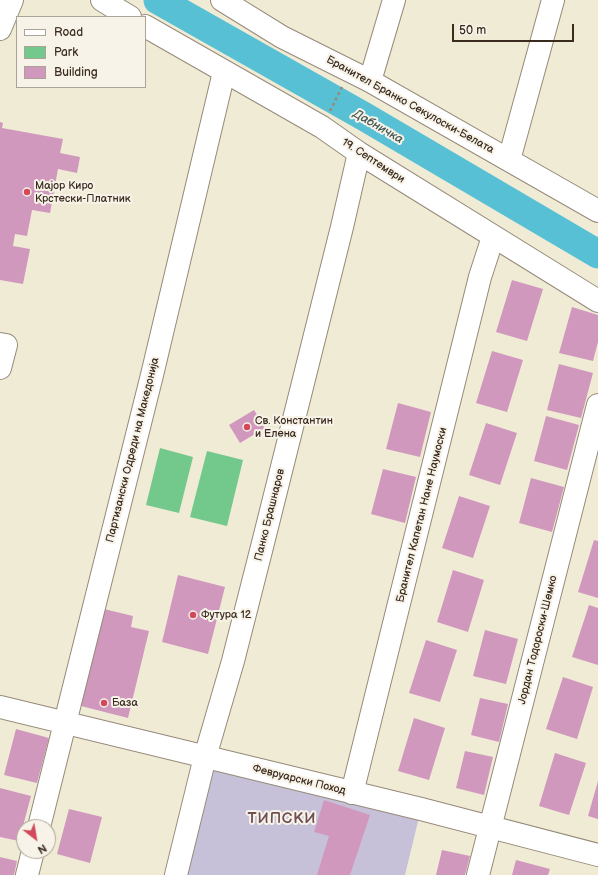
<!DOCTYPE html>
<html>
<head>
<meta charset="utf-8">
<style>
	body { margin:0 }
	#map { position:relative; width:598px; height:875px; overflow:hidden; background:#f0ebd5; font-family:"Balsamiq Sans",sans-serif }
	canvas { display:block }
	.legend { position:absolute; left:16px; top:16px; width:130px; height:72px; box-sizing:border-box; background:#f7f3e8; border:1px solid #aca397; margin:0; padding:5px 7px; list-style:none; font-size:12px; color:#3b2a1e }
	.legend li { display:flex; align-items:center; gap:8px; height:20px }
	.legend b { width:20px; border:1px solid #aca397 }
	.north { position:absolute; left:16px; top:819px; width:40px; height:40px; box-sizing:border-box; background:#f7f3e8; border:1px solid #aca397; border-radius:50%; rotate:149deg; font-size:11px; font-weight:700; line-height:16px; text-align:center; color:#3b2a1e }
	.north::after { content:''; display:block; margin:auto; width:14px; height:18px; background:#d1495b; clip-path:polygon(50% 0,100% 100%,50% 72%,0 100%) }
	.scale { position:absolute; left:452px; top:24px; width:122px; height:18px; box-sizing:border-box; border:2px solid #3b2a1e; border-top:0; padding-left:5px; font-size:12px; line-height:14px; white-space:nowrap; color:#3b2a1e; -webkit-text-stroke:3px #f7f3e8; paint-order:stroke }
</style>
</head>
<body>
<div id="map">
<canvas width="598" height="875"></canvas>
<ul class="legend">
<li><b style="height:5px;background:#fff"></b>Road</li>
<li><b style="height:11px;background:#73c88c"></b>Park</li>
<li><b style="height:11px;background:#d198be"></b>Building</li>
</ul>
<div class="north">N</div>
<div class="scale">50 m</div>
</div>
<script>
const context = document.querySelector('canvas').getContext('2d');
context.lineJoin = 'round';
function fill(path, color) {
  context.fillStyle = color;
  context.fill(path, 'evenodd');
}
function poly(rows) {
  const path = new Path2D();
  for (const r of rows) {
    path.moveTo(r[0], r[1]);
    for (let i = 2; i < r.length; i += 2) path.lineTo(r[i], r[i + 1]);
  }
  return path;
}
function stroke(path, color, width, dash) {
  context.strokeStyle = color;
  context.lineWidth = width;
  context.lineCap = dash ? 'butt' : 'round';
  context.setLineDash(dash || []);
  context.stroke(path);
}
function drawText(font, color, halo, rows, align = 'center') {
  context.font = font + ' "Balsamiq Sans",sans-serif';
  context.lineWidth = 4;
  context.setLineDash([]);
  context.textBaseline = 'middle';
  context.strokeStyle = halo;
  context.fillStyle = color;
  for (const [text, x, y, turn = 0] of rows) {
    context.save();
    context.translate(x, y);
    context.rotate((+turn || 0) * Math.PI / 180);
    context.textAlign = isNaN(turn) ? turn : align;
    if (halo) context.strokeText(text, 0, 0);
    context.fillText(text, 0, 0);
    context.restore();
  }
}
const industrial = poly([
	[205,757,421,809,405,875,176,875]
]);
const green = poly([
	[160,448,193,457,179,513,146,505],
	[207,451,243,460,227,526,190,517]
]);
const river = poly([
	[158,0,365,117,598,254]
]);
const building = poly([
	[0,122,3,123,2,128,63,139,60,153,80,157,77,173,58,169,50,213,32,210,27,236,15,234,13,246,30,249,23,284,0,280],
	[512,280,543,289,527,341,496,332],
	[572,307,598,315,598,342,593,361,559,353],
	[492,351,523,360,507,412,476,403],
	[559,364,593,373,581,418,547,410],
	[398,403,431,412,420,457,386,449],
	[254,410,265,428,240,443,229,425],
	[546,416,579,425,567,470,534,461],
	[486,423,517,433,500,485,469,475],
	[383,469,416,477,405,523,371,514],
	[531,478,564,487,552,532,519,523],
	[459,496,490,506,473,558,442,548],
	[594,540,598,541,598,598,578,592],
	[453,570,484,580,468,632,437,622],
	[178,575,225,587,208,654,162,642],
	[589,605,598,608,598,665,572,657],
	[104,609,133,616,131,627,149,631,128,718,81,706],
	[485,630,518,639,506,684,473,676],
	[426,640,457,650,440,702,409,693],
	[563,677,593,687,577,739,546,729],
	[480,698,508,704,499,742,471,735],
	[414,718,445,728,429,780,398,771],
	[16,729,49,738,37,783,4,775],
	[465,751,493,757,484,795,456,788],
	[555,753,586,763,569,815,539,806],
	[598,781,598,819,588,816],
	[0,788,31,796,19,841,0,837],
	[324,800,370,815,350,875,317,875,329,836,314,832],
	[69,809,102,817,90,863,57,854],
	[442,850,470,856,465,875,436,875],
	[0,857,17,861,14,875,0,875],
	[516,860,550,869,548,875,512,875]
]);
const path = poly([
	[330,111,342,87]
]);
const minor = poly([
	[102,0,130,17],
	[222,0,282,37,370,81,598,211],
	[145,26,322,127,359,153,598,301],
	[0,29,12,0],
	[370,81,394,0],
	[509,160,553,0],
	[0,344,6,345,0,368],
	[0,707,421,809,598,855],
	[352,793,480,277,493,237],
	[39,827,152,375,224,72],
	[27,875,33,851],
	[176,875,205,757,233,661,265,535,342,227,359,153],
	[478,875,598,405]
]);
const markers = [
	[27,192,4,"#d1495b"],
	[247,427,4,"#d1495b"],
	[193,615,4,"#d1495b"],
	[104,703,4,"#d1495b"]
];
const streetNames = [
	["Бранител Бранко Секулоски-Белата",410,105,29],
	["19. Септември",373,161,33],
	["Партизански Одреди на Македонија",133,450,-76],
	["Панко Брашнаров",270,515,-76],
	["Бранител Капетан Нане Наумоски",422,515,-76],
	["Јордан Тодороски-Шемко",538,640,-76],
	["Февруарски Поход",299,780,14]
];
const poiNames = [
	["Мајор Киро",35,186],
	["Крстески-Платник",35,199],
	["Св. Константин",255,421],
	["и Елена",255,434],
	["Футура 12",201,615],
	["База",112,703]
];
const waterNames = [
	["Дабничка",378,127,30]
];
const districtNames = [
	["ТИПСКИ",282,819]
];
fill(industrial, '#c7c0d9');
fill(green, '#73c88c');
stroke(river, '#57c0d4', 29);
fill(building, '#d198be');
stroke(minor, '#968a7a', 24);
stroke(path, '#968a7a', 2.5, [3, 3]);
stroke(minor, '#fff', 22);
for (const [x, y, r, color] of markers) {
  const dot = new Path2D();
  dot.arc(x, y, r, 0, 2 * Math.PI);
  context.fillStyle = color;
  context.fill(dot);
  stroke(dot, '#f7f3e8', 1.5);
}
drawText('11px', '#3b2a1e', '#f7f3e8', streetNames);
drawText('11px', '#3b2a1e', '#f7f3e8', poiNames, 'left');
drawText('italic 12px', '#435755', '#f7f3e8', waterNames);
context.letterSpacing = '1px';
drawText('bold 15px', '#705056', '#f7f3e8', districtNames);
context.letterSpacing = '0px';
</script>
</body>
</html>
